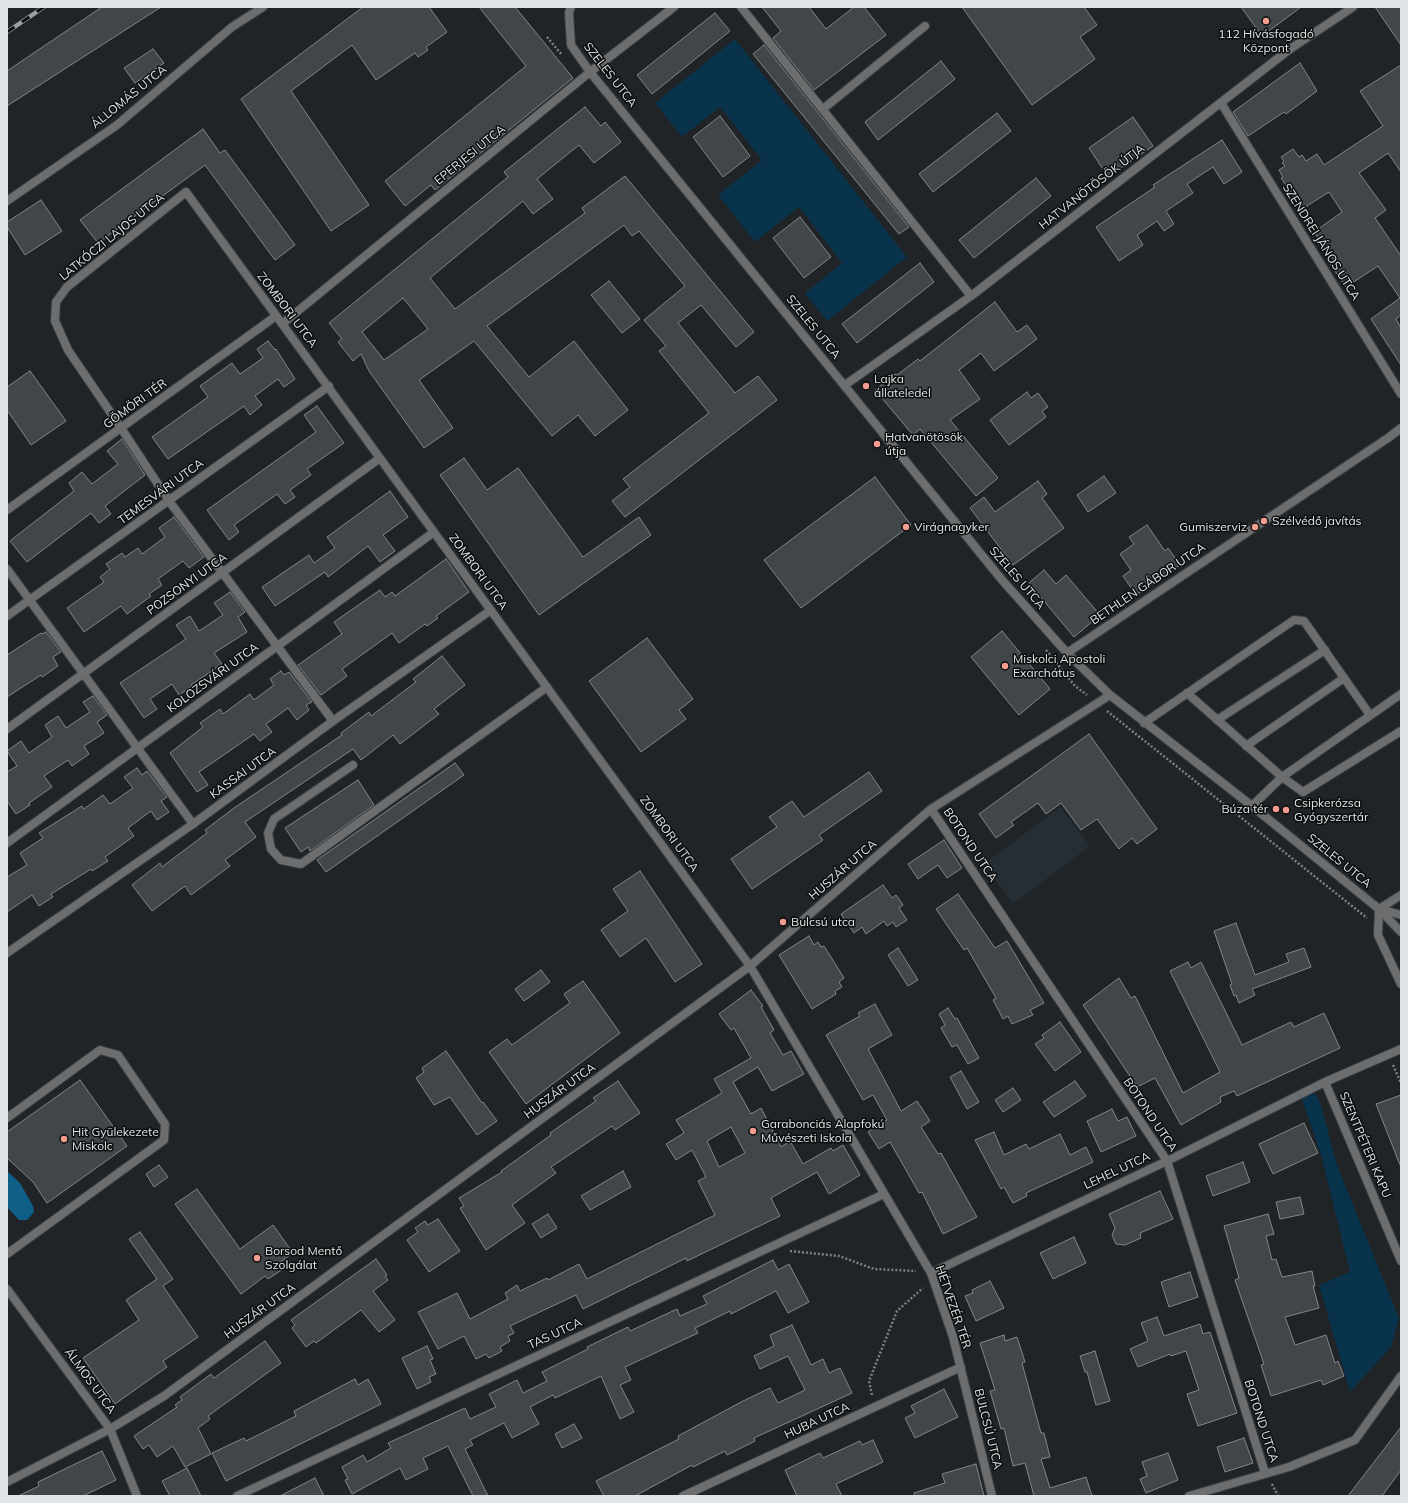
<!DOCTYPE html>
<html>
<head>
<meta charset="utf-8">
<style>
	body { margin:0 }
	#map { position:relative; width:1408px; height:1503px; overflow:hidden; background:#202427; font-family:Mulish,sans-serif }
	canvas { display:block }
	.frame { position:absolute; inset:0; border:8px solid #e1e4e6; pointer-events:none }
</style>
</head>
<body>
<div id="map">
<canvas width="1408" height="1503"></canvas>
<div class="frame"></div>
</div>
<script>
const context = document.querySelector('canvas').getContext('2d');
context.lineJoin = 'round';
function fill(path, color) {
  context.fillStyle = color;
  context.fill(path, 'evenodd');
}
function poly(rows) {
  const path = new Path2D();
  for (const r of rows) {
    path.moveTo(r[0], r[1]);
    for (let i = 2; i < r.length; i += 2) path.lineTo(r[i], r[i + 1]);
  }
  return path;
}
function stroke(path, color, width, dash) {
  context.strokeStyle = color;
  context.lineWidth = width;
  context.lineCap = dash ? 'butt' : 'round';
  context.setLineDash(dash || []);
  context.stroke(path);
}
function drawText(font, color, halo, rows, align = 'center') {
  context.font = font + ' Mulish,sans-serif';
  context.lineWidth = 3;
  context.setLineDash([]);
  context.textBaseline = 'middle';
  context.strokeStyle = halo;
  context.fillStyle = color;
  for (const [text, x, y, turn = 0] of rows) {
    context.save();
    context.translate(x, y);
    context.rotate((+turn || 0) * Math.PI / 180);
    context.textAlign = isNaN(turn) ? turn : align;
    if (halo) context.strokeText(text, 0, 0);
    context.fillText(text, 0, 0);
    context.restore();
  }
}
const built = poly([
	[1060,807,1090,846,1013,904,984,864]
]);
const green = poly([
	[735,39,907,257,827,321,805,293,842,263,799,207,755,242,718,195,762,160,720,107,682,137,655,103],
	[1310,1091,1317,1096,1321,1105,1337,1165,1399,1318,1391,1347,1350,1392,1319,1285,1350,1272,1321,1155,1300,1094]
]);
const water = poly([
	[7,1171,20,1183,33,1206,34,1212,27,1220,19,1220,7,1207]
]);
const building = poly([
	[102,7,161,7,7,106,7,71,102,7],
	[363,7,429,7,447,32,426,47,428,50,418,57,415,53,376,80,352,45,291,91,369,205,331,231,241,99,363,7],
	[479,7,515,7,573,78,435,190,431,185,405,206,385,181,526,66,479,7],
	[762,7,809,7,826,29,854,7,864,7,886,35,814,90,773,38,781,31,762,7],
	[962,7,1084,7,1097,25,1080,37,1095,59,1032,105,962,7],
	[1241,7,1301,7,1262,36,1241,7],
	[1375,7,1401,7,1401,45,1375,7],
	[715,13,730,31,652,94,637,75,715,13],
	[764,45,909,227,899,234,753,54,764,45],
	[153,49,164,63,135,83,124,68,153,49],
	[941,61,955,79,878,140,865,122,941,61],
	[1300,63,1317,91,1286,114,1284,112,1248,136,1233,112,1300,63],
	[1401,65,1401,172,1388,153,1359,173,1386,210,1375,218,1401,256,1401,315,1396,319,1401,328,1401,365,1371,319,1400,298,1378,266,1346,287,1330,264,1335,261,1314,232,1342,212,1329,192,1302,209,1281,178,1283,177,1279,170,1285,166,1282,163,1284,161,1281,157,1293,149,1299,157,1302,155,1306,161,1317,154,1324,165,1383,126,1360,91,1401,65],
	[585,107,601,126,605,122,621,142,594,163,579,145,537,179,553,199,533,214,523,201,430,278,455,309,585,213,582,208,625,176,754,332,736,347,701,305,678,323,735,393,758,376,777,400,625,517,612,501,630,487,623,479,709,413,659,351,666,346,644,320,685,286,639,231,632,236,624,225,487,326,529,377,574,341,628,410,595,436,578,415,552,436,474,341,419,380,453,428,424,448,369,371,361,354,353,361,338,342,342,339,329,323,508,177,504,172,585,107],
	[403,298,428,329,384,360,362,332,403,298],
	[997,113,1011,131,933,192,919,174,997,113],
	[720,116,750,156,723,177,693,137,720,116],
	[1133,117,1153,146,1108,177,1089,148,1133,117],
	[203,129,220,153,225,150,295,245,275,260,205,165,98,243,80,220,203,129],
	[1222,140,1242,172,1224,184,1213,167,1187,184,1193,193,1166,211,1174,224,1164,231,1157,221,1137,235,1143,245,1119,261,1096,227,1155,187,1153,185,1222,140],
	[1036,178,1051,196,974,258,959,240,1036,178],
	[41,200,62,231,25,255,7,227,7,222,41,200],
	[800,217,831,257,804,278,773,238,800,217],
	[920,263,934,282,857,343,842,324,920,263],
	[609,281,640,319,622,333,591,295,609,281],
	[995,302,1017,332,1027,325,1037,339,994,371,981,353,959,370,980,399,950,420,998,478,976,496,920,429,913,435,875,390,895,374,897,375,918,359,920,361,995,302],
	[268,341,275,350,276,349,295,379,284,387,278,379,255,396,262,405,250,415,244,406,168,459,152,437,208,397,200,386,232,363,240,374,263,358,257,349,268,341],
	[30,371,66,421,31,445,7,410,7,387,30,371],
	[1027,392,1031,398,1038,393,1048,407,1042,411,1046,417,1009,445,990,420,1027,392],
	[317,406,344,443,307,469,311,475,290,490,295,497,285,504,277,494,234,525,239,532,229,540,207,510,316,432,304,415,317,406],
	[122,439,145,475,105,506,111,514,99,523,91,513,27,562,10,541,74,491,69,483,82,472,92,484,118,464,107,451,122,439],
	[464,458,487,490,518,468,583,557,639,517,651,535,539,615,440,475,464,458],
	[1104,476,1116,493,1088,512,1077,495,1104,476],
	[875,477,911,525,801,608,764,560,875,477],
	[1038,481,1047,494,1042,498,1064,528,1013,565,970,508,984,497,995,512,1038,481],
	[390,491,408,517,383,535,395,551,380,562,368,546,328,577,325,572,275,606,262,587,309,555,314,563,335,548,327,537,390,491],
	[174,517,204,557,189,568,183,561,158,579,162,585,149,594,151,596,127,614,121,606,84,632,67,608,104,582,100,577,110,569,106,564,122,553,125,557,138,548,142,554,165,537,159,528,174,517],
	[1147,525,1165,551,1168,548,1180,565,1136,595,1123,576,1131,570,1120,554,1134,544,1129,537,1147,525],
	[446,559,469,592,436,616,438,618,427,626,425,624,399,643,392,633,342,669,347,676,321,695,298,665,342,634,334,622,380,590,385,597,392,592,395,596,446,559],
	[1044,570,1056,584,1066,575,1100,615,1074,637,1029,583,1044,570],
	[230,592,245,612,238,617,247,632,214,653,222,664,191,685,192,686,179,695,172,684,150,699,157,709,144,718,120,683,186,639,176,625,190,616,199,631,223,615,214,603,230,592],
	[1002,631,1050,689,1019,715,971,657,1002,631],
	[46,632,61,652,53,657,58,666,42,677,41,675,7,697,7,655,41,633,42,634,46,632],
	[647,638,693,699,679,710,686,719,641,752,589,681,647,638],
	[442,656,465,685,434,709,439,714,400,744,393,735,361,760,353,749,245,822,256,837,225,860,230,866,191,895,185,886,152,911,132,885,160,863,162,867,207,833,205,830,234,808,342,735,341,733,369,712,371,716,416,682,413,679,442,656],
	[281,671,284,675,289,672,312,702,306,705,309,710,297,720,288,708,266,724,272,732,260,741,254,734,199,772,208,785,197,792,170,753,203,727,200,723,220,709,223,714,250,694,254,700,274,685,270,679,281,671],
	[93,696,107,715,97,722,104,733,84,746,89,754,72,766,68,760,44,776,52,787,29,803,30,805,16,814,7,801,7,772,17,766,7,751,21,741,29,753,52,737,45,725,58,716,66,728,90,712,83,702,93,696],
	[1089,734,1157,829,1137,844,1132,838,1119,849,1097,819,1081,830,1061,803,1046,814,1038,803,1011,822,1014,825,996,838,979,814,1089,734],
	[455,763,464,775,326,872,317,860,455,763],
	[137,768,142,775,147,771,167,797,161,801,169,812,157,820,151,811,128,828,134,836,105,857,108,861,92,871,91,869,51,894,53,897,39,906,32,895,7,912,7,877,27,865,20,853,43,838,39,833,82,806,84,809,103,795,110,804,133,788,124,777,137,768],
	[869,772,882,791,819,835,823,840,752,889,731,859,777,827,769,817,792,801,804,817,869,772],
	[358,780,374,805,310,851,308,847,301,852,285,828,358,780],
	[944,840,962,868,947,878,938,865,918,879,908,864,944,840],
	[640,871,702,964,675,982,646,938,620,957,601,930,628,911,613,889,640,871],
	[883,885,892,898,896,895,903,905,899,908,907,920,896,927,893,922,887,926,884,921,866,934,862,927,854,933,841,914,883,885],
	[958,894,995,948,1007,941,1044,1003,1030,1010,1033,1015,1012,1024,1008,1016,1003,1019,993,1000,996,998,967,948,964,950,936,909,958,894],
	[1236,923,1255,975,1289,962,1286,954,1304,948,1311,967,1252,989,1255,995,1239,1003,1236,995,1234,996,1230,985,1232,984,1214,931,1236,923],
	[809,936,814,945,818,942,821,947,824,946,844,978,839,982,842,987,835,991,836,994,812,1009,779,955,809,936],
	[898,948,918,980,908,986,888,955,898,948],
	[1188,962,1191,968,1201,962,1242,1045,1291,1022,1294,1027,1324,1013,1340,1048,1237,1096,1234,1091,1220,1097,1221,1102,1181,1125,1155,1078,1137,1087,1083,1005,1119,978,1131,998,1135,996,1183,1093,1220,1072,1170,971,1188,962],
	[541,970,550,982,524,1001,515,989,541,970],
	[583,981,620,1033,526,1104,489,1052,507,1039,512,1045,570,1003,564,994,583,981],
	[751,990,763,1006,761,1007,774,1030,770,1033,783,1055,791,1051,804,1074,772,1091,758,1067,733,1082,751,1114,761,1108,781,1147,790,1141,803,1164,831,1148,833,1151,843,1145,860,1175,829,1194,817,1172,771,1198,780,1216,687,1261,686,1258,583,1309,576,1295,510,1326,514,1333,508,1336,510,1341,500,1347,502,1351,489,1358,486,1354,476,1359,464,1336,438,1349,418,1312,435,1304,457,1293,470,1319,508,1299,505,1293,517,1285,520,1291,547,1278,548,1280,579,1264,587,1279,715,1215,698,1181,706,1177,692,1150,676,1160,666,1144,684,1133,676,1120,722,1093,714,1079,751,1058,734,1028,731,1030,719,1014,751,990],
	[731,1127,745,1153,719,1167,707,1141,731,1127],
	[875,1004,892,1035,868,1049,901,1111,917,1101,930,1121,921,1127,938,1154,941,1153,977,1217,943,1234,922,1192,919,1193,890,1142,879,1149,868,1132,887,1120,873,1095,863,1100,826,1035,860,1016,858,1013,875,1004],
	[948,1008,955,1019,957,1018,979,1058,968,1064,957,1045,952,1047,941,1028,945,1025,939,1014,948,1008],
	[1060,1022,1081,1052,1055,1071,1035,1044,1044,1038,1042,1035,1060,1022],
	[446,1051,482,1103,483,1102,497,1121,477,1135,450,1097,434,1105,416,1078,424,1072,422,1068,446,1051],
	[961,1071,979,1102,967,1109,950,1077,961,1071],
	[80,1080,127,1146,47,1203,33,1182,7,1158,7,1132,80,1080],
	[618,1081,640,1113,615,1130,612,1126,551,1167,556,1173,512,1205,525,1223,486,1250,460,1208,464,1206,459,1198,502,1172,501,1171,551,1135,550,1133,596,1101,593,1098,618,1081],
	[1075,1081,1086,1096,1054,1117,1043,1102,1075,1081],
	[1013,1088,1021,1100,1003,1112,995,1100,1013,1088],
	[1401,1095,1401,1165,1400,1165,1376,1104,1401,1095],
	[1112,1109,1118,1121,1127,1117,1136,1136,1101,1152,1087,1121,1112,1109],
	[1304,1123,1318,1153,1273,1174,1259,1144,1304,1123],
	[994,1132,1004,1155,1026,1144,1029,1149,1060,1134,1070,1155,1086,1147,1093,1162,1026,1193,1027,1196,1013,1203,1004,1187,1001,1189,975,1140,994,1132],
	[1243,1162,1250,1182,1213,1196,1206,1176,1243,1162],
	[159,1165,168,1177,154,1187,146,1174,159,1165],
	[623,1171,631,1187,590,1210,581,1196,623,1171],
	[197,1189,240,1249,273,1225,293,1253,279,1263,283,1269,268,1279,265,1276,241,1294,175,1204,197,1189],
	[1160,1191,1173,1219,1140,1233,1141,1238,1125,1245,1116,1244,1112,1235,1115,1228,1109,1214,1160,1191],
	[1300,1197,1304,1214,1280,1219,1276,1202,1300,1197],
	[548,1214,557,1228,541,1238,532,1224,548,1214],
	[1268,1214,1274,1234,1266,1236,1272,1260,1276,1259,1282,1277,1312,1271,1315,1286,1313,1286,1319,1308,1285,1317,1295,1345,1326,1335,1335,1363,1338,1361,1344,1376,1323,1385,1321,1380,1271,1396,1261,1365,1264,1364,1235,1280,1239,1278,1224,1226,1268,1214],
	[438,1219,460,1251,429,1272,407,1240,418,1232,415,1228,425,1221,428,1225,438,1219],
	[140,1232,173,1279,163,1286,198,1337,163,1361,167,1367,115,1404,83,1358,139,1320,126,1300,157,1279,129,1239,140,1232],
	[1074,1237,1086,1263,1053,1279,1040,1253,1074,1237],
	[376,1259,387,1275,385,1276,388,1280,373,1291,395,1320,379,1332,361,1310,316,1343,314,1341,306,1347,292,1328,295,1325,291,1320,376,1259],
	[773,1260,778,1270,789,1264,809,1302,788,1313,776,1291,731,1314,730,1311,695,1328,698,1333,625,1367,631,1380,620,1385,634,1412,620,1419,601,1376,555,1398,553,1395,530,1407,539,1424,512,1438,504,1423,470,1440,473,1445,465,1449,488,1496,473,1496,448,1446,423,1458,428,1469,406,1480,400,1468,352,1494,345,1480,348,1479,342,1467,363,1455,367,1462,391,1448,388,1443,465,1408,470,1419,496,1407,489,1394,517,1380,523,1393,547,1381,542,1372,588,1349,587,1347,628,1327,630,1331,677,1309,680,1316,707,1304,703,1296,773,1260],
	[1190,1272,1198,1297,1169,1307,1161,1282,1190,1272],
	[990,1281,1004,1308,976,1321,965,1296,973,1293,972,1290,990,1281],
	[1157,1317,1164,1336,1200,1324,1203,1334,1210,1332,1237,1413,1198,1426,1187,1394,1199,1390,1186,1351,1171,1356,1170,1354,1138,1367,1130,1349,1148,1341,1141,1323,1157,1317],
	[792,1325,811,1365,823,1359,829,1373,840,1368,852,1393,754,1438,755,1441,727,1455,725,1451,693,1467,692,1465,635,1496,604,1496,596,1481,679,1439,678,1436,743,1401,770,1388,778,1403,805,1390,788,1356,760,1369,754,1356,774,1346,770,1335,792,1325],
	[1004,1335,1005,1341,1017,1337,1025,1362,1022,1363,1041,1433,1044,1433,1050,1457,1041,1459,1050,1488,1086,1477,1092,1496,1034,1496,1025,1463,1013,1466,1004,1428,1001,1429,990,1391,995,1390,980,1343,1004,1335],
	[265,1341,281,1363,208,1416,210,1419,198,1428,211,1454,185,1467,173,1446,157,1457,149,1445,143,1449,134,1436,177,1407,175,1405,182,1400,180,1397,211,1374,214,1378,265,1341],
	[427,1346,433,1359,430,1360,436,1374,429,1377,431,1382,417,1389,402,1358,427,1346],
	[1095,1351,1110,1401,1096,1405,1087,1372,1085,1372,1080,1356,1095,1351],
	[355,1379,358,1385,368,1379,381,1404,226,1481,212,1453,244,1438,246,1441,296,1416,294,1411,355,1379],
	[944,1389,958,1417,915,1438,905,1418,915,1413,911,1406,944,1389],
	[574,1424,582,1438,562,1448,555,1434,574,1424],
	[1401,1427,1401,1470,1382,1496,1348,1496,1401,1427],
	[1244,1438,1253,1463,1225,1472,1217,1447,1244,1438],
	[873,1440,883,1462,836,1484,842,1496,797,1496,785,1470,820,1453,823,1458,860,1441,862,1445,873,1440],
	[102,1451,116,1480,83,1496,18,1496,39,1486,38,1482,102,1451],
	[1168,1453,1178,1480,1146,1493,1140,1479,1147,1476,1142,1462,1168,1453],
	[976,1464,984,1496,915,1496,914,1493,945,1483,942,1474,976,1464],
	[187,1468,201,1496,170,1496,162,1481,187,1468],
	[315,1478,324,1496,280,1496,315,1478]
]);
const path = poly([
	[547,37,562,55],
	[1046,650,1075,686,1087,695],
	[1107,711,1367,918],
	[1393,1065,1401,1083],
	[790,1251,839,1256,874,1269,916,1271],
	[872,1395,869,1381,897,1311,923,1288],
	[1272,1484,1278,1496]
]);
const lane = poly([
	[823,109,925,26],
	[121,428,169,501,333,721],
	[7,569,193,824],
	[1187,693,1282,777,1303,792,1401,731],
	[1217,720,1325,650],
	[1144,723,1294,620,1304,621,1370,715],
	[1246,746,1344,678],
	[353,765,274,819,268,833,271,849,281,860,301,864,547,687],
	[1252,806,1282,777,1401,694],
	[1379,909,1401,895],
	[7,1118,100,1050,118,1055,165,1124,164,1140,7,1254]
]);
const street = poly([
	[571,7,569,13,571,45,590,72,1002,580,1067,653,1110,695,1252,806,1379,909,1401,932],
	[741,7,971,296],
	[1221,103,1401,394],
	[7,201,117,125,232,27,263,7],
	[282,324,590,72,674,7],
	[845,385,971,296,1290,49,1353,7],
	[121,428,68,350,55,321,56,302,67,287,186,192,750,966,931,1273,953,1337,992,1496],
	[7,510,276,316],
	[7,616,329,386],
	[1067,653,1388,438,1401,428],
	[7,729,380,458],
	[931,809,1167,1161,1265,1473],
	[7,843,434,532],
	[1379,909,1378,935,1401,984],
	[1380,909,1401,915],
	[7,953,193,824,333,721,491,610],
	[1325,1082,1401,1261],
	[931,1273,1167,1161,1325,1082,1401,1049],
	[7,1289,110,1429,137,1496],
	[7,1482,110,1429,164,1396,750,966,931,809,1110,695],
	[237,1496,884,1194],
	[683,1496,961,1367],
	[1189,1496,1289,1467,1355,1440,1401,1376]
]);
const rail = poly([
	[7,32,44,7]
]);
const markers = [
	[1266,21,4,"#f59c91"],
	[866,386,4,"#f59c91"],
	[877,444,4,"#f59c91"],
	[1264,521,4,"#f59c91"],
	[906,527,4,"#f59c91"],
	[1255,527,4,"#f59c91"],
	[1005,666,4,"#f59c91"],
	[1276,809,4,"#f59c91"],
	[1286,810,4,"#f59c91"],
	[783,922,4,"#f59c91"],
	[753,1131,4,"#f59c91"],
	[64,1139,4,"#f59c91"],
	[257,1258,4,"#f59c91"]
];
const poiNames = [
	["112 Hívásfogadó",1266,34,"center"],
	["Központ",1266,48,"center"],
	["Lajka",874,379],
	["állateledel",874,393],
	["Hatvanötösök",885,437],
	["útja",885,451],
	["Szélvédő javítás",1272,521],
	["Virágnagyker",914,527],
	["Gumiszerviz",1247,527,"right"],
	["Miskolci Apostoli",1013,659],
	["Exarchátus",1013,673],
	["Csipkerózsa",1294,803],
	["Gyógyszertár",1294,817],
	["Búza tér",1268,809,"right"],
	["Bulcsú utca",791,922],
	["Garabonciás Alapfokú",761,1124],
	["Művészeti Iskola",761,1138],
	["Hit Gyülekezete",72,1132],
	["Miskolc",72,1146],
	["Borsod Mentő",265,1251],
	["Szolgálat",265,1265]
];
const streetNames = [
	["SZELES UTCA",610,75,52],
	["ÁLLOMÁS UTCA",129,97,-39],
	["EPERJESI UTCA",470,155,-39],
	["HATVANÖTÖSÖK ÚTJA",1092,187,-38],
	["LATKÓCZI LAJOS UTCA",112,237,-39],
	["SZENDREI JÁNOS UTCA",1321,242,58],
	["ZOMBORI UTCA",287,310,53],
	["SZELES UTCA",813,327,51],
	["GÖMÖRI TÉR",135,404,-36],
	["TEMESVÁRI UTCA",161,492,-36],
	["ZOMBORI UTCA",478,572,54],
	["SZELES UTCA",1017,578,49],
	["POZSONYI UTCA",187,584,-36],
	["BETHLEN GÁBOR UTCA",1148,584,-34],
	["KOLOZSVÁRI UTCA",213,678,-36],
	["KASSAI UTCA",243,773,-36],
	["ZOMBORI UTCA",669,834,54],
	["BOTOND UTCA",970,845,56],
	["SZELES UTCA",1339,861,39],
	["HUSZÁR UTCA",843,870,-41],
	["HUSZÁR UTCA",560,1091,-36],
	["BOTOND UTCA",1150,1115,56],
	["SZENTPÉTERI KAPU",1365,1145,67],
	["LEHEL UTCA",1117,1171,-25],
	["HÉTVEZÉR TÉR",953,1307,71],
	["HUSZÁR UTCA",260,1311,-36],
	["TAS UTCA",555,1334,-25],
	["ÁLMOS UTCA",90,1381,54],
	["HUBA UTCA",817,1421,-25],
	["BOTOND UTCA",1261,1421,72],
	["BULCSÚ UTCA",988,1429,76]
];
fill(built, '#252e35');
fill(green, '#09334a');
fill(water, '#105f88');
fill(building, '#414649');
stroke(building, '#818689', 1);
stroke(lane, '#3b3f42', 10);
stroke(street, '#3b3f42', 10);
stroke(path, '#7d8183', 2.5, [2, 2]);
stroke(lane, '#6b6d6e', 8);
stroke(street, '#6b6d6e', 8);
stroke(rail, '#9b9fa1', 4.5);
stroke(rail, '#0b0d0e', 3, [9]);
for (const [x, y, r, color] of markers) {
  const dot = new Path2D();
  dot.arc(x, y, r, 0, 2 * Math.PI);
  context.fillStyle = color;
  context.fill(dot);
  stroke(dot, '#0b0d0e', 1.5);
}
drawText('12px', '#e1e4e6', '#0b0d0e', poiNames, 'left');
drawText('12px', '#e1e4e6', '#0b0d0e', streetNames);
</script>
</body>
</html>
